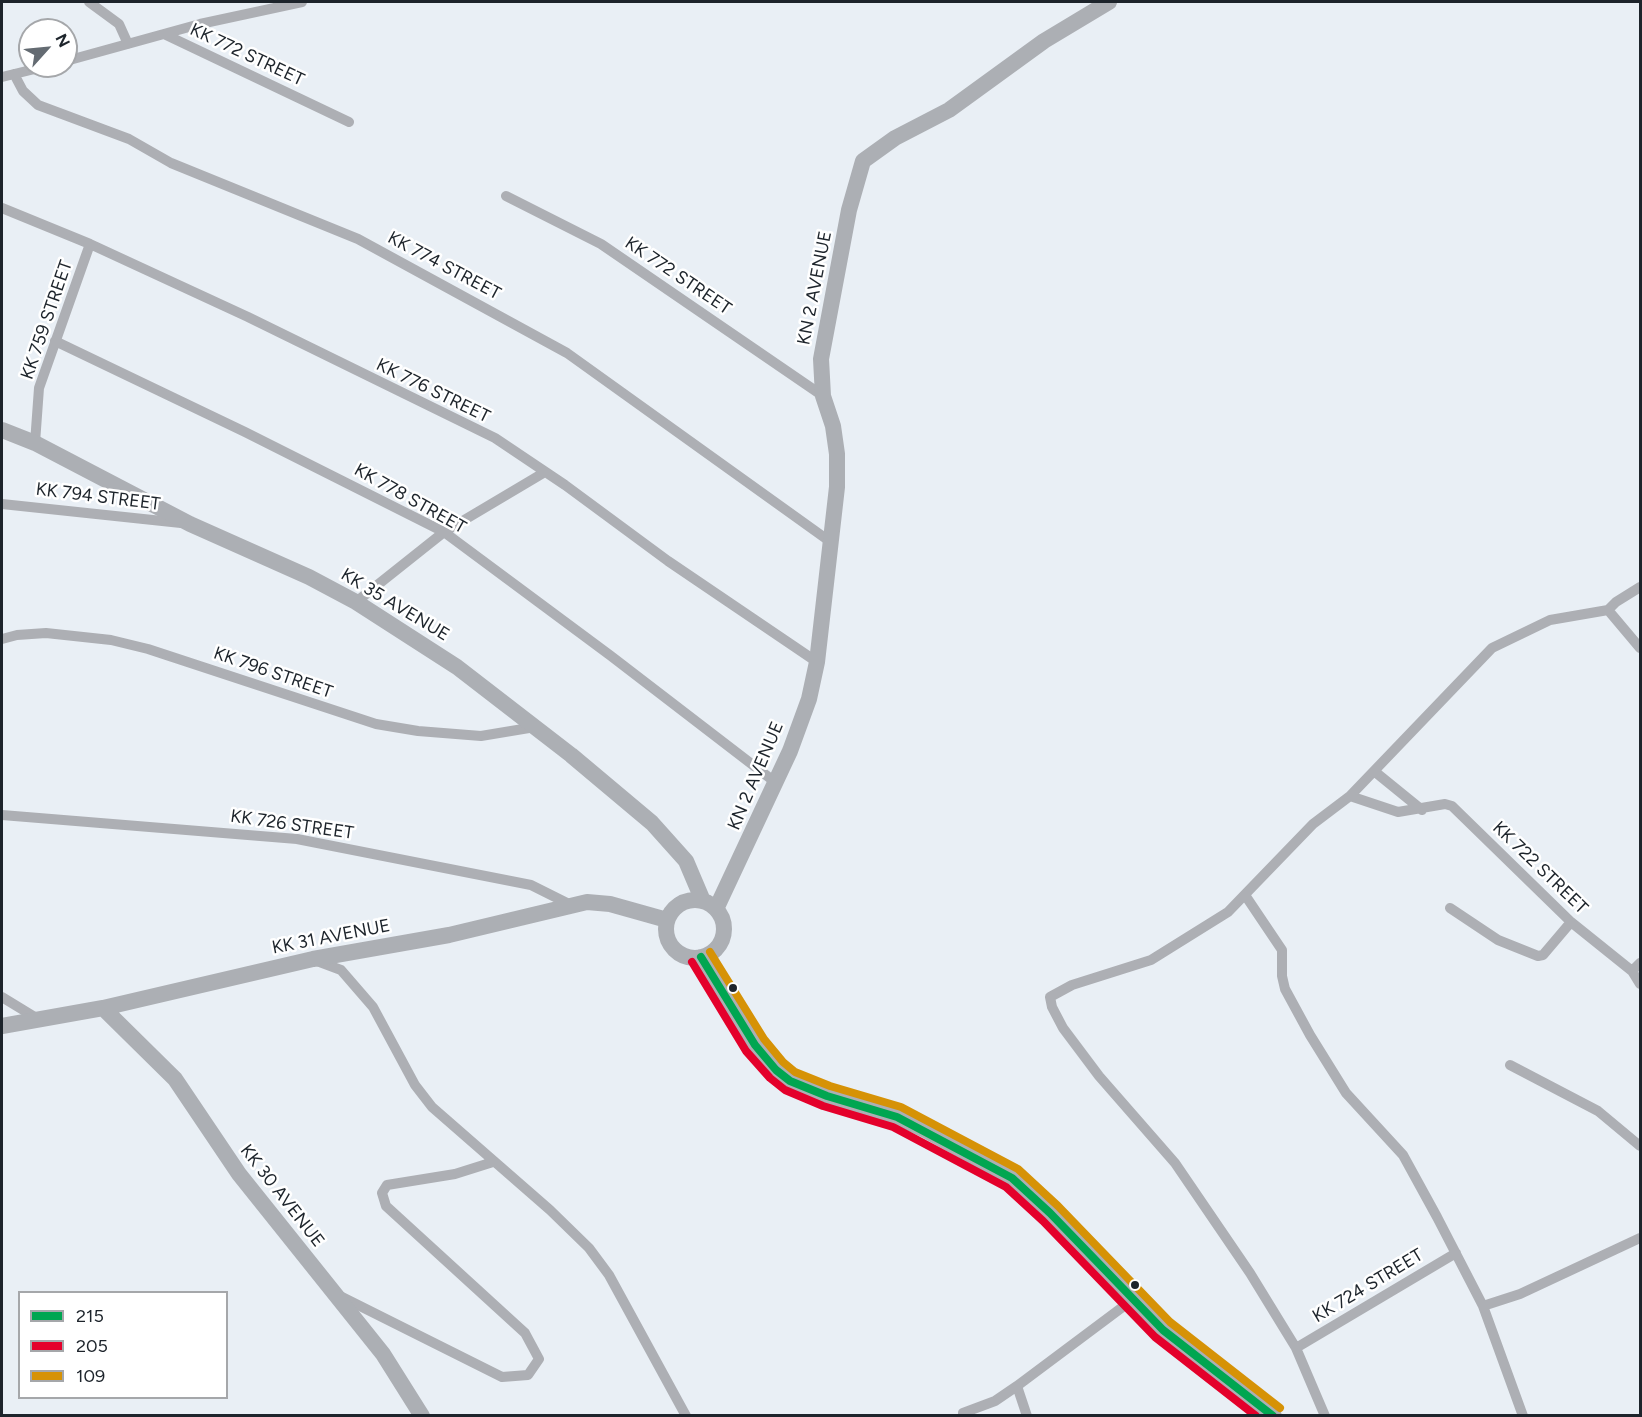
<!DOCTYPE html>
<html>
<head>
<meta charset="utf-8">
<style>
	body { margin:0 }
	#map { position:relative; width:1642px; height:1417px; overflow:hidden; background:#e9eff5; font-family:Figtree,sans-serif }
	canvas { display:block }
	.frame { position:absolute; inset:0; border:3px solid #1d242b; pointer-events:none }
	.legend { position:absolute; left:18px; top:1291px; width:210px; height:108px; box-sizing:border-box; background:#fff; border:2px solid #a5a7aa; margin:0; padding:8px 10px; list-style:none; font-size:18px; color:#1d242b }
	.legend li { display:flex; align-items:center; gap:12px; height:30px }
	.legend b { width:30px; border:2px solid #a5a7aa }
	.north { position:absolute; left:18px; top:18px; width:60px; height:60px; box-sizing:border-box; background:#fff; border:2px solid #a5a7aa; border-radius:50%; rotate:63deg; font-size:16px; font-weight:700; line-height:24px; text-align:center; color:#1d242b }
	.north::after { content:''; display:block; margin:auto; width:21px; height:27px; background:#646b72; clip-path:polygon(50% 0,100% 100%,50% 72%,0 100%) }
</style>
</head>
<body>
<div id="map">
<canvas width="1642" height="1417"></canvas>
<div class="frame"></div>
<ul class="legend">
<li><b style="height:8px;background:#00a651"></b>215</li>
<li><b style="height:8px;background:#e4002b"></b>205</li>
<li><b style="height:8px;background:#d69206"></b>109</li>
</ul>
<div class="north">N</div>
</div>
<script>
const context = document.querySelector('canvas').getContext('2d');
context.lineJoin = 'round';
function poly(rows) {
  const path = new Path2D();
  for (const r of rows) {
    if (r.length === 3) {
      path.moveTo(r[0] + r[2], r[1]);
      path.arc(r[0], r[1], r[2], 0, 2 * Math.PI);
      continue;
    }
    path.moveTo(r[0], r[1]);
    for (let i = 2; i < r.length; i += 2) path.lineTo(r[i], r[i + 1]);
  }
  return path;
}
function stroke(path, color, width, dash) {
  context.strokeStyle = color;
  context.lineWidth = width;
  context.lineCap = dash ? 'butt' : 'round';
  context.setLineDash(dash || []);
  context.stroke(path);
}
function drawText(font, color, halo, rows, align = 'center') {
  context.font = font + ' Figtree,sans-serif';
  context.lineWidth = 5;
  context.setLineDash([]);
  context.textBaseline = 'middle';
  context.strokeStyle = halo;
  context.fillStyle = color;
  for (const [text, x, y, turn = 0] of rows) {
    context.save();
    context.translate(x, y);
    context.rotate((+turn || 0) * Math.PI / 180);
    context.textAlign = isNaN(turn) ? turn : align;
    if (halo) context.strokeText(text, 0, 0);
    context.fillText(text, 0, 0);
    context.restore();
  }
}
const street = poly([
	[89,2,119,24,128,44],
	[164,34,349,122],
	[66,61,200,24,302,2],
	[14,74,23,91,38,105,129,139,171,163,358,239,567,353,832,543],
	[2,77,47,66],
	[506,196,601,244,823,396],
	[2,208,90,244,248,317,495,438,565,485,668,561,817,662],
	[55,341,245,432,444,532,611,656,775,782],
	[35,443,39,388,90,244],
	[2,504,181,523],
	[356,602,444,532,545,472],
	[1608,610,1640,648],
	[1608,610,1616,602,1640,587],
	[2,639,17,635,46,633,111,640,148,649,376,724,418,731,481,736,535,727],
	[1374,771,1422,810],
	[1350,796,1398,812,1445,804,1452,806,1571,922,1632,971,1640,984],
	[2,815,297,839,531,885,571,905],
	[1245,895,1282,950,1282,976,1285,989,1310,1035,1346,1093,1403,1155,1437,1217,1483,1306,1523,1416],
	[1450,908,1498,940,1538,956,1543,955,1571,922],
	[317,961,341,970,373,1007,415,1085,432,1107,550,1210,589,1248,609,1275,686,1416],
	[1632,971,1640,963],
	[2,997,38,1019],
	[1510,1065,1598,1111,1640,1146],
	[340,1296,502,1377,528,1375,539,1359,525,1333,386,1206,382,1193,387,1185,455,1174,493,1162],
	[1483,1306,1520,1294,1640,1238],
	[1296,1348,1456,1253],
	[1017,1386,1027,1416],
	[963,1416,963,1413,995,1401,1017,1386,1132,1300],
	[1325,1416,1296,1348,1250,1273,1175,1163,1099,1076,1063,1028,1052,1007,1050,997,1072,985,1151,960,1228,912,1313,824,1350,796,1374,771,1492,648,1550,620,1608,610]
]);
const secondary = poly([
	[2,430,35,443,190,524,309,577,356,602,457,667,571,755,652,823,686,861,703,901],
	[695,929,29],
	[716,909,790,751,809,699,817,662,837,487,837,454,833,426,823,396,821,359,849,210,863,161,895,138,949,110,1044,41,1109,2],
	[701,957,755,1045,776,1070,790,1081,827,1096,897,1117,925,1130,1012,1178,1050,1213,1163,1330,1274,1416],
	[103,1008,175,1079,239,1174,383,1354,422,1416],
	[2,1026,103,1008,313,959,449,935,587,902,610,904,667,920]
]);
const bus1 = poly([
	[701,957,755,1045,776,1070,790,1081,827,1096,897,1117,1012,1178,1050,1213,1163,1330,1273,1416]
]);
const bus2 = poly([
	[692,962,746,1051,770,1078,785,1090,823,1106,893,1127,1006,1187,1043,1221,1155,1337,1256,1416]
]);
const bus3 = poly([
	[710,952,764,1039,783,1062,795,1072,830,1086,901,1107,1018,1169,1058,1206,1170,1322,1280,1408]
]);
const markers = [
	[733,988,5,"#1d242b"],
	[1135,1285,5,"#1d242b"]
];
const streetNames = [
	["KK 772 STREET",247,55,25],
	["KK 774 STREET",444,266,28],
	["KK 772 STREET",678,276,34],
	["KN 2 AVENUE",815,288,-79],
	["KK 759 STREET",47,320,-71],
	["KK 776 STREET",433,391,26],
	["KK 794 STREET",98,497,7],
	["KK 778 STREET",410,499,29],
	["KK 35 AVENUE",395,605,31],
	["KK 796 STREET",273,673,19],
	["KN 2 AVENUE",756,776,-67],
	["KK 726 STREET",292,825,8],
	["KK 722 STREET",1540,868,44],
	["KK 31 AVENUE",331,937,-11],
	["KK 30 AVENUE",282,1196,52],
	["KK 724 STREET",1368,1286,-31]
];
stroke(street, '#adafb4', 10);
stroke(secondary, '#acafb4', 16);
stroke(bus1, '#00a651', 8);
stroke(bus2, '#e4002b', 8);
stroke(bus3, '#d69206', 8);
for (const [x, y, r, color] of markers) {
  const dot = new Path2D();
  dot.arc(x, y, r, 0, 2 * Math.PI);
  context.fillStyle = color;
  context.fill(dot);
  stroke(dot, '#fff', 2);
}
drawText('18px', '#1d242b', '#fff', streetNames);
</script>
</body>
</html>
